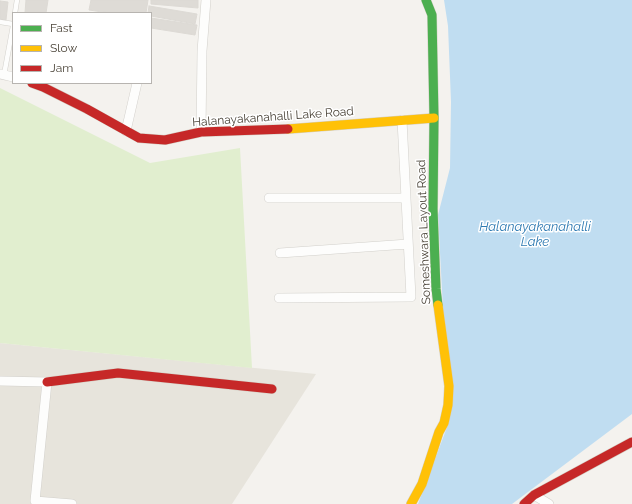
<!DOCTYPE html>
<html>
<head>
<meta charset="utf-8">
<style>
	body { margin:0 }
	#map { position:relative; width:632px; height:504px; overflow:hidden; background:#f4f2ee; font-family:Raleway,sans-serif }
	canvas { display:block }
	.legend { position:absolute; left:12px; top:12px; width:140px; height:72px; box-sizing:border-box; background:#fff; border:1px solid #b7b4b0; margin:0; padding:5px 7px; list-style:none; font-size:12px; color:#4b4439 }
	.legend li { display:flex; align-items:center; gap:8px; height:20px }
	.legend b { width:20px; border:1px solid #b7b4b0 }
</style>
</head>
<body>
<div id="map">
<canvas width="632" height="504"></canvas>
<ul class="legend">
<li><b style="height:5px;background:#4caf50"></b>Fast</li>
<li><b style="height:5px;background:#ffc107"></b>Slow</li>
<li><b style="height:5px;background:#c62828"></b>Jam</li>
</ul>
</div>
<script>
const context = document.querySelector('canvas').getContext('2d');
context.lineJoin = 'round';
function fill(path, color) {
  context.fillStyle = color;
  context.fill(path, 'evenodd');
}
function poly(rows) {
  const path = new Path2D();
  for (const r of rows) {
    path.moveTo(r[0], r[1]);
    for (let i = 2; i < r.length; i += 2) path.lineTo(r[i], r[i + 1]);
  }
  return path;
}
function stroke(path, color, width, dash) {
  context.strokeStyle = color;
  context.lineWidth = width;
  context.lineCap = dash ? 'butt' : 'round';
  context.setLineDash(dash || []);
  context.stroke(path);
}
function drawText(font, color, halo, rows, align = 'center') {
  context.font = font + ' Raleway,sans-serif';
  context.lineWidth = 3;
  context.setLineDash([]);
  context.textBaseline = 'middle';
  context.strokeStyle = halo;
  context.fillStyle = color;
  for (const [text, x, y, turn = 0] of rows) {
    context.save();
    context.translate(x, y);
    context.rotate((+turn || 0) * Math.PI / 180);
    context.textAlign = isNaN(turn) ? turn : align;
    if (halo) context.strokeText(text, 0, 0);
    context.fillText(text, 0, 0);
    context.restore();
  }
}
const residential = poly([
	[0,343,316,374,232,504,0,504]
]);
const green = poly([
	[0,88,150,163,240,148,252,368,0,343]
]);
const water = poly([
	[444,0,632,0,632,414,512,504,418,504,449,422,438,215,450,168,451,102,448,26]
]);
const building = poly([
	[26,0,48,0,46,13,25,13,26,0],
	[91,0,148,0,146,13,109,13,89,10,91,0],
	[151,0,198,0,198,8,151,4,151,0],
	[0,1,8,2,6,20,0,19,0,1],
	[149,6,197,14,195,24,151,16,151,13,148,13,149,6],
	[151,18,197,25,195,35,151,28,151,18]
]);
const lane = poly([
	[15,13,17,0],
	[0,22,13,24],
	[4,75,13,26]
]);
const street = poly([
	[0,74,13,77],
	[126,131,137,83],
	[201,132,202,51,206,0],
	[269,198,406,198],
	[280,253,408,244],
	[279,298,411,297,402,120],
	[0,381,47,382,35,501,72,504],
	[534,495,549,504]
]);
const fast = poly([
	[426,0,432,15,434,118,433,209,436,289,438,305]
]);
const slow = poly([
	[288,129,434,118],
	[411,504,422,484,439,432,444,423,448,405,449,386,438,305]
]);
const jam = poly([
	[32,83,43,87,87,109,139,138,165,140,201,132,288,129],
	[47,382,118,373,272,389],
	[524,504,534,495,632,442]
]);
const streetNames = [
	["Halanayakanahalli Lake Road",273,117,-4],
	["Someshwara Layout Road",424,232,-92]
];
const waterNames = [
	["Halanayakanahalli",535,227],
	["Lake",535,242]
];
fill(residential, '#e7e4dc');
fill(green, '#e1eecf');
fill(water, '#c0ddf1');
fill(building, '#dedbd6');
stroke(building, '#dcd9d4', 1);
stroke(lane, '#d2d0cb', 5.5);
stroke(street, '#d2d0cb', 10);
stroke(fast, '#d3cfc5', 10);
stroke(slow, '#d3cfc5', 10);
stroke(jam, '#d3cfc5', 10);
stroke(lane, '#fdfdfc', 4.5);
stroke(street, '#fdfdfc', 9);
stroke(fast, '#4caf50', 9);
stroke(slow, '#ffc107', 9);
stroke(jam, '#c62828', 9);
drawText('12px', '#4b4439', '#fff', streetNames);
drawText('italic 13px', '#2e7ab2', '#fff', waterNames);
</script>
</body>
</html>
